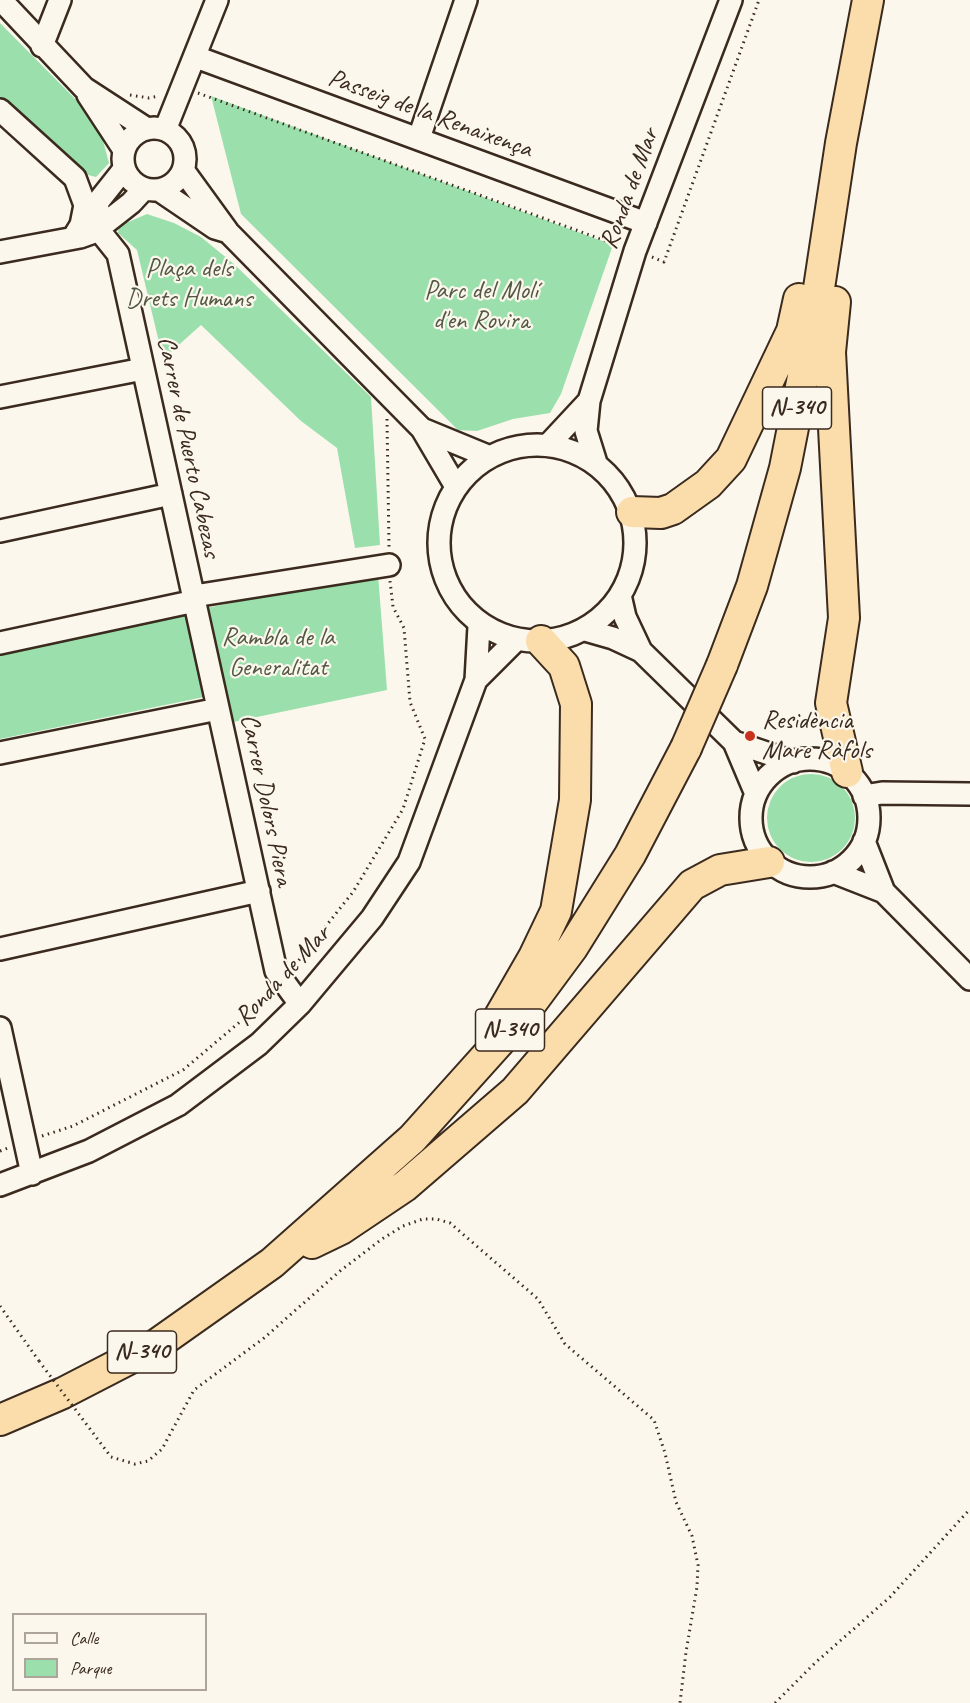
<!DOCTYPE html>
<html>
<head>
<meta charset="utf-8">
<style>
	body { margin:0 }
	#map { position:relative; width:970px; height:1703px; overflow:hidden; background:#fbf7ec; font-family:Caveat,sans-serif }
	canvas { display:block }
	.legend { position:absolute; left:12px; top:1613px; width:195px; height:78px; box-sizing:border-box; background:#fbf7ec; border:2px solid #aea59a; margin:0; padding:8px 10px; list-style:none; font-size:18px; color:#3b2a1e }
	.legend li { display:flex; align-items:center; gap:12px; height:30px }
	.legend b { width:30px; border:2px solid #aea59a }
</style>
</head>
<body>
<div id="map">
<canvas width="970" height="1703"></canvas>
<ul class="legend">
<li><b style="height:8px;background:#fbf7ec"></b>Calle</li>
<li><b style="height:16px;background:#9be0ac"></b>Parque</li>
</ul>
</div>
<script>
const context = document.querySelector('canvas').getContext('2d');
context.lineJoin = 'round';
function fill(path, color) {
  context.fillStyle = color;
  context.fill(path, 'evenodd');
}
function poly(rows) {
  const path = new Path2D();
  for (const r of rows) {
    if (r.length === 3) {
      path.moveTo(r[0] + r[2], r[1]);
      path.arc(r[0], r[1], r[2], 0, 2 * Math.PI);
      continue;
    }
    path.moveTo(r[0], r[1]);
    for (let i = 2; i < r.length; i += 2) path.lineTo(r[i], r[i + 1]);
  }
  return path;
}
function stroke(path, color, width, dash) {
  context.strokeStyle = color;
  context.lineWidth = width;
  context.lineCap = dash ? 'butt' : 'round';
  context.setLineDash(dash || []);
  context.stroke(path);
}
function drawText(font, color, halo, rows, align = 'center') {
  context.font = font + ' Caveat,sans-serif';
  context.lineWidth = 4.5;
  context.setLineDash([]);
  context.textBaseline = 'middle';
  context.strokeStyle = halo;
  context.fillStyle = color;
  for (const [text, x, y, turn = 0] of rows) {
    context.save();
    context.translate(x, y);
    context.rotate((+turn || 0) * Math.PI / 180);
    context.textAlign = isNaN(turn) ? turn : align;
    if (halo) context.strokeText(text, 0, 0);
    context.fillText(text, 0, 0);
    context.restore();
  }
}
const green = poly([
	[0,23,98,122,109,163,96,177,72,171,0,101],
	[211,96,613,245,561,394,550,413,513,419,477,431,458,430,241,214],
	[147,214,174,223,201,237,234,264,371,397,380,545,355,548,337,448,301,421,201,325,163,359,137,250,118,233,119,226],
	[378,574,387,690,228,723,201,609],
	[190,612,209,696,0,739,0,652],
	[811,818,44]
]);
const path = poly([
	[198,93,620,246],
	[130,95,149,98,159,96],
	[652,257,664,262,759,0],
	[387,419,389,547],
	[295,965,353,892,403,809,425,739,410,702,404,628,393,607,390,581],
	[42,1136,73,1126,183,1070,248,1015,269,992],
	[0,1151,8,1148],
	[0,1306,39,1361],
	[111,1457,135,1464,148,1461,162,1449,194,1390,264,1338,340,1271,382,1239,403,1226,423,1219,436,1219,450,1223,538,1299,565,1344,654,1420,665,1453,676,1502,692,1536,698,1565,697,1587,686,1652,680,1703],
	[775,1703,815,1663,890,1597,970,1509]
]);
const minor = poly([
	[1,0,84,88,147,129],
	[42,46,60,0],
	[196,57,646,223],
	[88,95,124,150],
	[0,110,75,178,85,205,81,225,73,238],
	[154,159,31],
	[165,130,217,0],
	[419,138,466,0],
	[183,170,228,232,422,429,455,485],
	[159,190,215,228,225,231],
	[97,203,102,234,118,254,276,971,300,1004],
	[87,211,97,203,124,169],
	[0,252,80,237,94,232,131,203,144,189],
	[0,397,143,369],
	[422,429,490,457],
	[548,445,589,401],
	[537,543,98],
	[596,463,586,431,589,401,635,251,731,0],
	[0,531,171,494],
	[620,595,625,617,641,651,734,742,756,794],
	[194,596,389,565],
	[585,630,613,638,641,651],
	[0,643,195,601],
	[476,680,517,639],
	[734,742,793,762],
	[0,753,218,709],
	[810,818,59],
	[864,796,882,793,970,794],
	[864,841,884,892,970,979],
	[833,872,884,892],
	[0,949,259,891],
	[0,1028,32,1174],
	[0,1185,89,1151,178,1105,259,1044,300,1004,372,918,409,862,476,680,479,626]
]);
const highway = poly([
	[835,302,830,352,844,618,831,703,847,772],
	[632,512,661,513,673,509,708,484,731,459,792,331,799,299],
	[722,665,752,586,785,468,814,321,841,143,868,0],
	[500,1016,534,957,556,911,575,800,576,704,564,666,541,641],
	[312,1243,341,1229,405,1186,515,1091,692,885,720,870,769,862],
	[0,1420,63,1393,156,1345,272,1263,412,1139,518,1021,572,948,630,855,686,748]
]);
const pathBridge = poly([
	[39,1361,111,1457]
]);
const highwayBridge = poly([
	[686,748,722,665]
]);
const markers = [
	[750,736,6,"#c8321e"]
];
const shields = [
	[797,408,69],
	[510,1030,69],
	[142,1352,69]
];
const shieldNames = [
	["N-340",797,408],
	["N-340",510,1030],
	["N-340",142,1352]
];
const streetNames = [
	["Passeig de la Renaixença",430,114,20],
	["Ronda de Mar",630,189,-70],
	["Carrer de Puerto Cabezas",188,447,78],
	["Carrer Dolors Piera",266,800,78],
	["Ronda de Mar",283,976,-47]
];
const parkNames = [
	["Plaça dels",189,269],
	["Drets Humans",189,299],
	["Parc del Molí",481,291],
	["d'en Rovira",481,321],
	["Rambla de la",278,638],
	["Generalitat",278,668]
];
const poiNames = [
	["Residència",762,721],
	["Mare Ràfols",762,751]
];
fill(green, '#9be0ac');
stroke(minor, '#3b2a1e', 26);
stroke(highway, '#3b2a1e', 34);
stroke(path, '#3b2a1e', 3, [1.5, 4.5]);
stroke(minor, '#fbf7ec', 21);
stroke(highway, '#faddab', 30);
stroke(highwayBridge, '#3b2a1e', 34, []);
stroke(pathBridge, '#3b2a1e', 3, [1.5, 4.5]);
stroke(highwayBridge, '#faddab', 30);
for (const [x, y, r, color] of markers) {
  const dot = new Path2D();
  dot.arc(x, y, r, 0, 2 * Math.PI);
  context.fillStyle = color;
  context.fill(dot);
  stroke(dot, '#fbf7ec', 2);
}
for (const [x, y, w] of shields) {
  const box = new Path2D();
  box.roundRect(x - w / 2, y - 21, w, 42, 4.5);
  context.fillStyle = '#fbf7ec';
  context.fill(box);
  stroke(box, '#3b2a1e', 1.5);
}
drawText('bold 24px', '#3b2a1e', null, shieldNames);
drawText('26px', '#3b2a1e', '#fbf7ec', streetNames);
drawText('26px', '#535842', '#fbf7ec', parkNames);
drawText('26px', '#3b2a1e', '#fbf7ec', poiNames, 'left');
</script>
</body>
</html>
